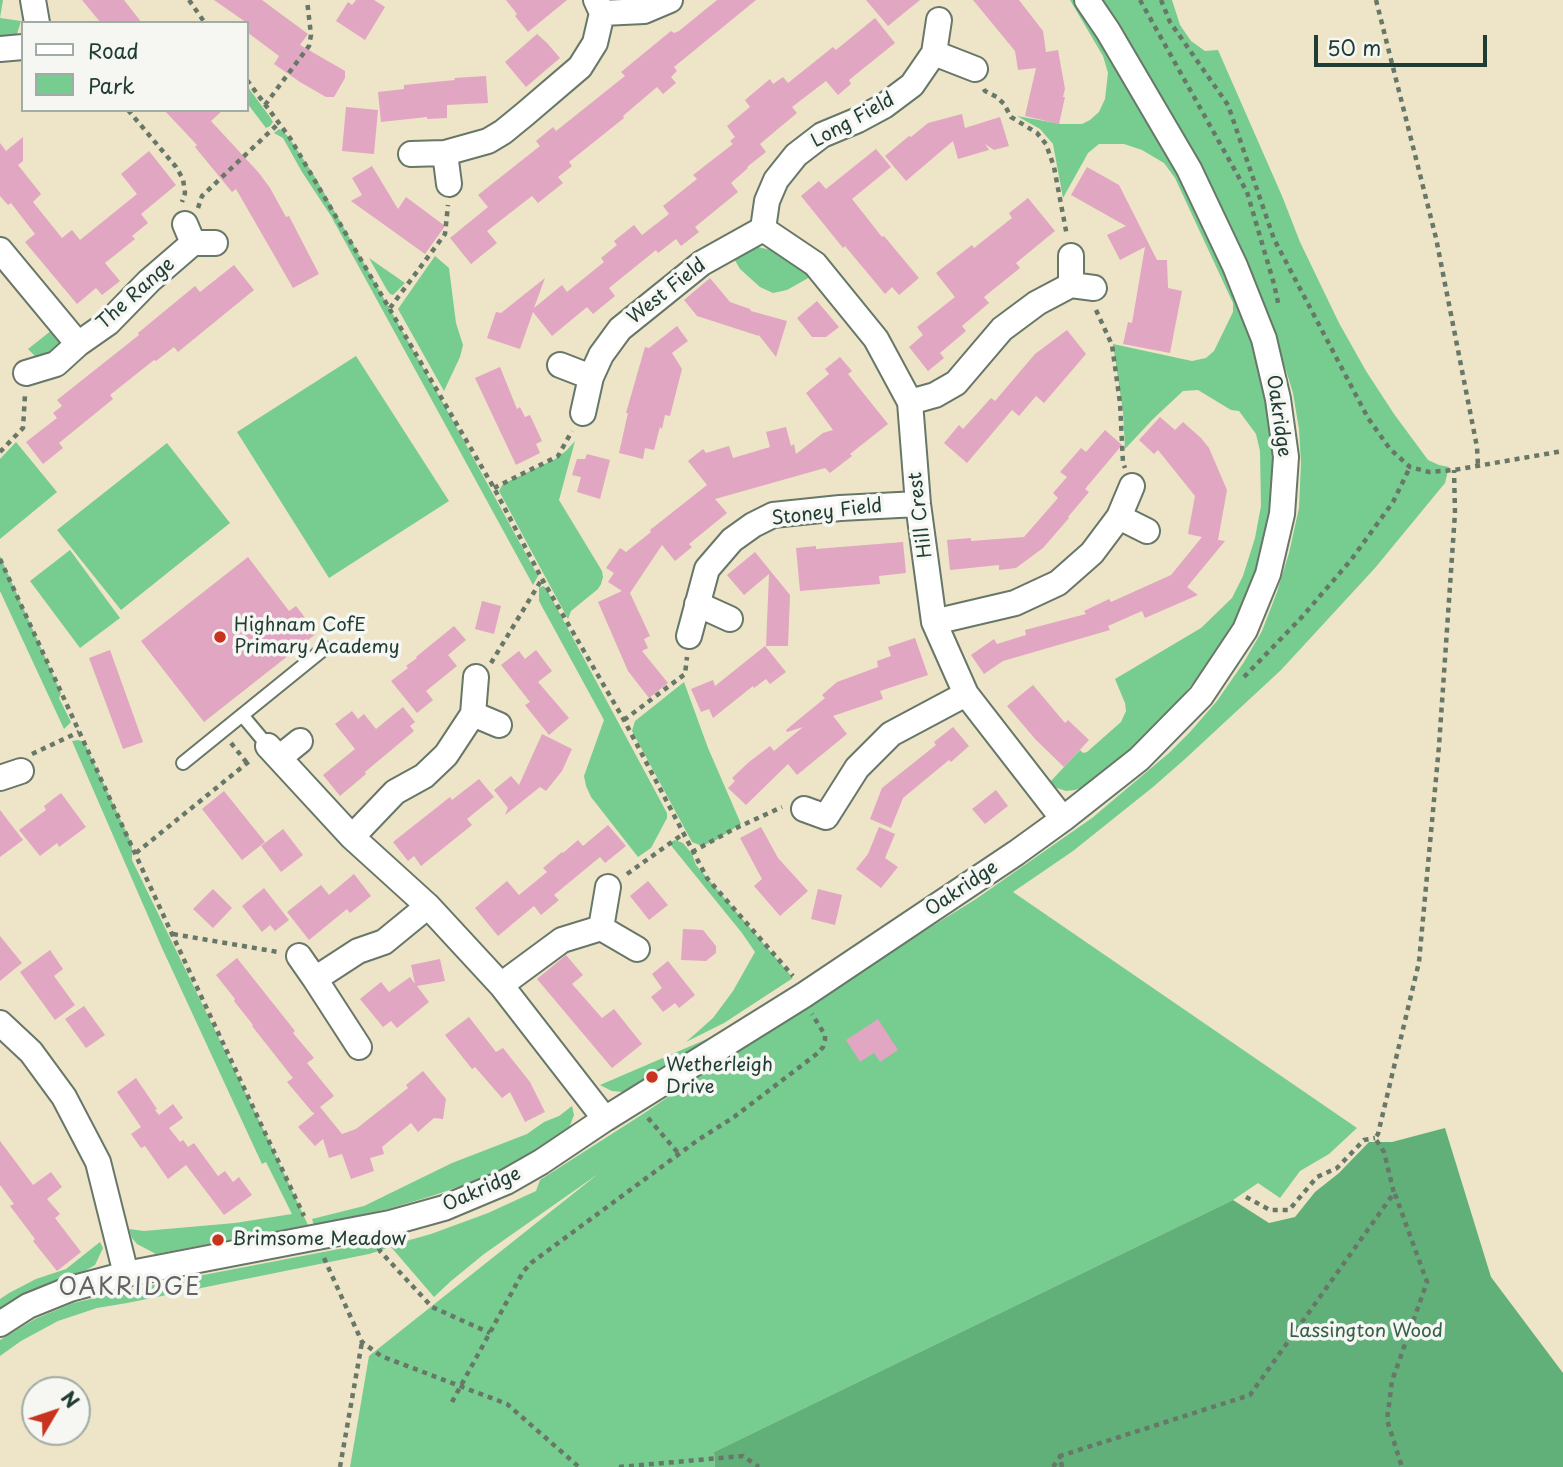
<!DOCTYPE html>
<html>
<head>
<meta charset="utf-8">
<style>
	body { margin:0 }
	#map { position:relative; width:1563px; height:1467px; overflow:hidden; background:#eee4c8; font-family:"Playpen Sans",sans-serif }
	canvas { display:block }
	.legend { position:absolute; left:21px; top:21px; width:228px; height:91px; box-sizing:border-box; background:#f6f6f2; border:2px solid #a0aca6; margin:0; padding:9px 12px; list-style:none; font-size:21px; color:#1f3d34 }
	.legend li { display:flex; align-items:center; gap:14px; height:35px }
	.legend b { width:35px; border:2px solid #a0aca6 }
	.north { position:absolute; left:21px; top:1376px; width:70px; height:70px; box-sizing:border-box; background:#f6f6f2; border:2px solid #a0aca6; border-radius:50%; rotate:51deg; font-size:19px; font-weight:700; line-height:28px; text-align:center; color:#1f3d34 }
	.north::after { content:''; display:block; margin:auto; width:24px; height:32px; background:#c8321e; clip-path:polygon(50% 0,100% 100%,50% 72%,0 100%) }
	.scale { position:absolute; left:1314px; top:35px; width:173px; height:32px; box-sizing:border-box; border:4px solid #1f3d34; border-top:0; padding-left:9px; font-size:21px; line-height:24px; white-space:nowrap; color:#1f3d34; -webkit-text-stroke:5px #f6f6f2; paint-order:stroke }
</style>
</head>
<body>
<div id="map">
<canvas width="1563" height="1467"></canvas>
<ul class="legend">
<li><b style="height:9px;background:#fff"></b>Road</li>
<li><b style="height:19px;background:#77cc8f"></b>Park</li>
</ul>
<div class="north">N</div>
<div class="scale">50 m</div>
</div>
<script>
const context = document.querySelector('canvas').getContext('2d');
context.lineJoin = 'round';
function fill(path, color) {
  context.fillStyle = color;
  context.fill(path, 'evenodd');
}
function poly(rows) {
  const path = new Path2D();
  for (const r of rows) {
    path.moveTo(r[0], r[1]);
    for (let i = 2; i < r.length; i += 2) path.lineTo(r[i], r[i + 1]);
  }
  return path;
}
function stroke(path, color, width, dash) {
  context.strokeStyle = color;
  context.lineWidth = width;
  context.lineCap = dash ? 'butt' : 'round';
  context.setLineDash(dash || []);
  context.stroke(path);
}
function drawText(font, color, halo, rows, align = 'center') {
  context.font = font + ' "Playpen Sans",sans-serif';
  context.lineWidth = 7;
  context.setLineDash([]);
  context.textBaseline = 'middle';
  context.strokeStyle = halo;
  context.fillStyle = color;
  for (const [text, x, y, turn = 0] of rows) {
    context.save();
    context.translate(x, y);
    context.rotate((+turn || 0) * Math.PI / 180);
    context.textAlign = isNaN(turn) ? turn : align;
    if (halo) context.strokeText(text, 0, 0);
    context.fillText(text, 0, 0);
    context.restore();
  }
}
const green = poly([
	[0,0,3,0,0,18,21,21,17,34,12,38,0,41],
	[1070,0,1080,0,1174,165,1207,233,1237,302,1251,342,1266,395,1273,445,1272,495,1265,534,1256,568,1244,602,1230,630,1208,665,1165,717,1142,740,1088,785,1075,790,1066,791,1057,788,1050,782,1080,750,1083,753,1087,752,1121,722,1126,711,1125,703,1115,679,1201,628,1232,598,1243,576,1255,538,1261,506,1260,451,1256,434,1239,411,1231,410,1198,390,1183,391,1153,419,1125,449,1123,412,1113,344,1192,361,1206,358,1214,351,1233,312,1233,303,1175,178,1164,163,1142,150,1124,144,1099,144,1088,153,1063,198,1053,144,1040,129,1017,116,1061,124,1082,124,1090,120,1099,112,1105,99,1108,73,1103,56],
	[1100,0,1172,0,1180,25,1191,41,1205,51,1218,50,1282,196,1300,242,1339,323,1366,371,1394,414,1428,460,1439,465,1449,467,1445,483,1375,568,1281,670,1185,759,1153,787,1073,851,1013,892,1357,1128,1329,1154,1300,1171,1280,1198,1258,1183,1233,1200,714,1452,715,1467,350,1467,369,1356,598,1174,484,1254,451,1281,434,1297,391,1247,369,1254,127,1303,97,1308,58,1321,21,1341,0,1356,0,1340,35,1319,73,1303,172,1281,365,1244,390,1236,399,1243,431,1234,488,1213,536,1191,540,1180,646,1112,782,1019,976,899,1092,818,1169,753,1190,732,1217,701,1244,662,1262,631,1277,592,1289,553,1299,508,1301,463,1299,429,1293,393,1271,322,1254,280],
	[247,86,270,117,273,122,270,126,266,128,247,103],
	[279,129,283,131,290,139,315,177,442,401,538,576,533,585,331,216,302,172,283,138,274,133],
	[758,247,775,251,797,264,810,277,787,290,773,293,760,287,740,269,732,255],
	[435,256,449,268,456,323,463,345,460,357,444,391,398,309],
	[369,258,405,283,393,295,390,294,387,290],
	[52,330,60,341,58,348,40,359,36,357,28,349],
	[356,356,449,501,329,578,237,432],
	[575,441,559,500,602,571,603,577,601,584,598,589,571,611,568,619,499,491,503,484,555,459,566,451],
	[16,442,57,492,0,539,0,459],
	[167,443,230,523,121,610,57,530],
	[70,550,120,618,80,648,30,581],
	[0,556,61,693,59,698,71,722,64,729,0,591],
	[543,586,546,588,667,813,667,818,651,848,638,857,591,797,586,786,584,776,604,720,539,601,539,588],
	[684,682,708,748,741,824,716,840,702,846,692,842,632,731,635,721],
	[78,740,84,742,132,844,132,860,267,1137,308,1225,156,1254,137,1244,132,1238,129,1229,144,1231,235,1223,292,1214,266,1162,262,1164,162,948,72,741],
	[675,840,683,843,692,854,696,865,793,978,724,1023,686,1042,713,1018,733,991,755,952,742,933,669,843],
	[721,1033,637,1088,623,1092,612,1091,600,1085],
	[572,1106,574,1115,569,1128,538,1151,514,1164,486,1177,435,1195,388,1209,314,1225,312,1219,364,1206,452,1163,527,1134,544,1122,559,1116],
	[100,1242,103,1248,95,1265,83,1272,32,1291,0,1310,0,1299,9,1293,36,1279,66,1269]
]);
const forest = poly([
	[1445,1128,1491,1277,1563,1373,1563,1467,715,1467,714,1452,1233,1200,1269,1223,1295,1217,1315,1192,1339,1173,1369,1142,1392,1142]
]);
const building = poly([
	[82,0,124,0,142,23,101,23],
	[214,0,262,0,308,34,300,45,345,71,345,78,334,97,326,97,300,82,274,64,279,56,247,32,247,23],
	[356,0,374,0,385,7,365,40,336,21,348,2,352,5],
	[506,0,567,0,528,32,515,16,517,14],
	[717,0,756,0,674,67,677,71,671,77,676,83,663,94,657,87,623,116,624,118,569,162,572,166,558,177,563,183,538,203,532,196,487,231,497,243,471,264,450,238,488,207,478,195,540,146,536,141,553,127,556,131,625,76,621,72,671,31,674,33,679,31],
	[866,0,920,0,888,26],
	[973,0,1019,0,1043,31,1046,52,1058,50,1065,89,1063,97,1065,97,1059,124,1025,116,1036,68,1018,70,1015,51],
	[875,18,895,43,849,80,851,84,838,95,826,81,792,107,797,113,760,144,766,152,747,167,748,168,731,183,738,192,695,227,699,232,681,246,676,239,658,253,656,250,609,288,615,296,593,314,587,307,552,336,533,312,520,349,487,338,496,312,501,313,545,278,534,308,562,285,567,292,604,262,601,258,617,245,614,241,634,225,642,235,669,214,663,206,697,179,693,175,733,144,730,141,735,137,727,126,750,107,745,100,770,79,773,84,783,77,788,83,833,47,836,50],
	[537,34,547,43,560,58,526,87,505,62],
	[486,76,488,103,447,105,447,118,427,119,427,117,381,122,378,92,404,89,404,85,455,80,454,78],
	[346,107,378,110,374,154,342,151],
	[164,110,223,110,211,121,259,173,270,188,286,217,289,216,319,274,293,288,236,189,232,192,195,147,197,145],
	[962,114,965,128,1000,117,1009,146,994,150,985,144,989,150,958,159,953,141,906,181,885,156,909,136,911,137,928,123],
	[23,137,23,161,18,165,41,194,33,202,62,238,72,230,80,240,137,194,121,174,149,151,176,185,141,214,148,223,132,236,135,239,105,263,120,281,102,295,96,288,77,304,25,242,35,234,11,203,8,205,0,196,0,143,6,151],
	[876,149,891,167,852,199,882,237,884,236,919,278,899,295,892,287,885,294,845,246,843,248,801,196,819,181,826,189],
	[372,166,398,209,406,197,445,226,425,254,351,201,362,195,352,178],
	[1087,167,1119,185,1157,260,1167,260,1168,288,1182,291,1170,353,1123,344,1128,322,1132,323,1145,247,1120,260,1107,235,1126,226,1071,195],
	[1028,198,1055,231,1016,263,1020,268,984,297,989,303,962,326,966,331,940,353,944,358,928,371,909,347,923,335,917,327,955,297,936,273,972,245,974,248,1012,218,1009,213],
	[234,265,254,290,178,352,174,347,156,361,154,360,110,395,113,399,59,443,63,448,43,464,26,442,57,418,53,413,62,406,57,400,139,335,138,333,195,286,200,292],
	[710,278,730,302,750,309,751,311,787,321,776,357,758,334,759,336,697,316,684,300],
	[817,301,839,327,826,337,812,337,797,318],
	[677,326,688,341,672,353,682,369,670,416,665,415,662,429,660,427,654,450,645,448,643,459,619,453,628,413,626,413,645,347,649,348],
	[1067,330,1086,354,1044,403,1036,396,1019,416,1012,410,967,463,944,443,959,425,963,429,991,398,995,401,1035,354],
	[840,357,852,371,848,374,888,424,850,454,852,456,830,473,825,468,715,499,727,513,689,544,692,547,675,561,662,545,630,593,650,636,644,639,648,648,642,651,668,683,649,698,628,671,598,602,622,591,608,582,614,573,606,568,620,548,626,552,651,532,650,530,707,485,688,461,703,449,706,453,729,446,733,458,770,447,766,432,786,427,791,446,794,444,796,454,823,433,833,430,806,393,829,374,825,369],
	[500,367,517,409,520,407,525,417,530,415,542,441,536,444,540,453,516,465,475,378],
	[1160,417,1175,430,1183,422,1201,438,1209,448,1227,490,1218,540,1225,541,1187,587,1198,595,1145,618,1142,611,1108,626,1110,630,1003,661,984,674,971,655,994,639,997,644,1026,635,1025,630,1086,614,1084,611,1109,599,1111,602,1171,575,1202,537,1188,534,1195,496,1158,450,1154,454,1139,440],
	[1105,430,1122,445,1085,489,1089,492,1068,517,1069,518,1043,548,1016,568,999,570,999,565,950,570,947,540,971,538,971,541,1024,537,1058,498,1053,493,1067,477,1060,472,1081,448,1086,452],
	[587,454,610,460,600,499,577,492,581,477,572,475,577,459,585,459],
	[903,542,906,573,879,576,880,584,800,591,796,548,816,546,816,549],
	[755,552,790,595,788,646,766,646,769,574,744,595,727,575],
	[248,557,289,611,296,606,317,633,204,722,141,641],
	[482,601,501,606,494,634,475,629],
	[454,626,466,640,448,655,457,666,426,691,433,700,417,713,391,681,408,668,406,666,417,658,416,657],
	[915,638,928,675,880,691,883,699,833,716,847,734,797,775,788,764,746,805,728,788,735,781,732,778,749,762,770,746,774,751,803,727,787,732,786,730,825,698,822,695,837,682,878,667,877,661,891,656,888,647],
	[765,646,786,672,770,684,766,679,754,688,753,686,713,718,709,709,701,712,691,689,713,680,715,686],
	[110,650,143,742,123,749,89,658],
	[536,650,552,671,538,682,569,718,549,735,525,705,530,702,501,665,519,651,525,659],
	[1033,685,1065,723,1068,720,1089,740,1064,767,1036,740,1007,706],
	[403,707,415,722,410,726,414,731,365,772,366,774,340,796,323,775,355,749,335,724,352,711,358,719,364,714,376,729],
	[953,727,969,746,951,762,949,760,903,798,891,828,870,819,882,788,936,745,934,742],
	[542,734,572,749,562,771,546,791,540,787,505,815,508,808,494,790,511,776,519,785],
	[479,779,494,797,467,819,472,825,421,866,414,856,408,861,393,842,450,797,452,800],
	[996,790,1008,806,985,824,972,809],
	[224,791,265,842,242,860,202,809],
	[61,793,86,827,59,847,57,843,40,856,19,830,46,810,44,806],
	[0,810,23,840,0,857],
	[608,825,626,846,605,863,600,857,554,895,559,900,541,915,534,906,498,936,475,908,507,881,519,895,547,872,543,868,562,852,563,853,578,840,583,846],
	[761,827,778,858,808,891,780,916,754,886,762,879,740,838],
	[879,827,895,834,885,858,898,867,881,888,856,869,868,854],
	[283,829,303,855,281,872,261,846],
	[354,874,371,896,350,913,347,909,309,940,287,912,321,885,329,895],
	[648,881,668,905,649,920,630,896],
	[264,888,289,920,275,931,270,925,262,932,242,906],
	[213,889,232,908,213,928,193,909],
	[818,889,842,895,835,925,811,919],
	[683,929,703,930,716,946,716,953,706,961,681,960],
	[0,936,22,963,0,981],
	[50,950,63,969,54,976,75,1005,55,1020,20,972],
	[566,955,583,975,572,984,602,1018,614,1009,642,1044,612,1068,537,979],
	[237,958,295,1031,293,1033,314,1058,307,1063,334,1096,320,1107,342,1134,356,1129,408,1088,406,1085,423,1071,446,1099,443,1119,434,1118,418,1132,411,1123,382,1147,384,1154,370,1158,374,1171,351,1179,342,1154,329,1158,323,1139,315,1146,298,1127,314,1114,314,1112,313,1113,287,1082,293,1078,252,1026,253,1025,234,1001,235,999,216,975],
	[440,959,445,981,417,986,429,1002,397,1028,391,1021,383,1027,360,999,381,982,389,992,410,977,415,984,411,965],
	[668,961,695,995,679,1008,675,1003,663,1012,651,997,662,988,652,974],
	[84,1006,105,1035,86,1048,65,1019],
	[469,1017,496,1052,503,1048,530,1082,545,1112,525,1122,510,1092,502,1098,475,1067,472,1069,445,1035],
	[878,1019,898,1050,880,1062,874,1053,860,1062,846,1040],
	[136,1078,157,1109,155,1110,159,1115,173,1104,183,1118,169,1128,180,1142,183,1140,188,1147,194,1143,218,1176,225,1171,233,1182,239,1177,252,1195,224,1215,186,1165,168,1179,145,1146,141,1148,131,1134,141,1127,117,1092],
	[0,1141,33,1185,51,1172,62,1187,47,1199,60,1214,55,1218,81,1252,57,1271,33,1241,35,1239,10,1206,14,1204,0,1185]
]);
const path = poly([
	[189,0,205,23],
	[1140,0,1247,192,1274,284,1279,307],
	[1161,0,1170,22,1228,105,1274,239,1368,418,1390,449,1410,467,1429,472,1454,470,1563,451],
	[1376,0,1436,238,1477,447,1478,466],
	[247,80,290,138,494,488,542,579,624,720,707,878,793,976],
	[984,89,985,91,997,97,1004,104,1011,117,1037,133,1046,144,1054,167,1067,236],
	[265,105,309,46,311,35,307,0],
	[128,110,176,167,183,179,185,193,182,202],
	[198,208,202,196,279,123],
	[390,308,445,234,448,205],
	[1096,310,1112,345,1120,403,1123,463,1125,468],
	[0,452,23,428,25,395],
	[494,488,558,456,572,431],
	[0,559,172,934,304,1216],
	[491,663,542,579],
	[1244,677,1301,618,1351,560,1393,502,1410,467],
	[624,720,685,674,687,657],
	[231,743,247,763],
	[32,754,79,732],
	[692,852,734,829,782,807],
	[136,853,252,759],
	[627,874,683,834],
	[173,934,278,952],
	[648,1118,679,1154],
	[1395,1194,1427,1282,1392,1381,1387,1420,1402,1467],
	[1246,1197,1270,1210,1289,1210,1317,1177,1337,1168,1364,1140,1375,1138],
	[379,1248,380,1251,432,1307,490,1333],
	[324,1258,362,1342,381,1356,507,1404,579,1467],
	[452,1402,523,1272,531,1263,698,1140,734,1117,818,1053,823,1047,825,1040,825,1035,812,1014],
	[340,1467,362,1342],
	[619,1467,743,1456,759,1467],
	[1053,1467,1060,1457],
	[1062,1467,1060,1456,1250,1395,1394,1193,1384,1152,1375,1138,1378,1134,1419,962,1439,746,1455,513,1454,470]
]);
const lane = poly([
	[242,715,268,746],
	[183,763,325,648]
]);
const street = poly([
	[33,0,37,23],
	[602,13,644,11,670,0],
	[0,49,23,47],
	[934,53,939,20],
	[445,153,449,184],
	[411,154,445,153,488,141,503,132,525,114,580,67,595,43,602,13,596,0],
	[185,224,193,243],
	[763,229,815,264,876,339,910,402,918,504,934,622,966,694,1063,819],
	[763,229,767,201,776,180,796,155,822,135,858,120,884,106,912,85,934,53,975,69],
	[0,250,78,344,108,323,149,281,193,243,215,243],
	[1071,285,1071,256],
	[560,365,591,377],
	[26,373,56,364,78,344],
	[910,402,935,395,956,383,1002,329,1037,303,1071,285,1094,288],
	[583,413,591,377,601,355,620,329,702,263,763,229],
	[1119,517,1147,531],
	[697,604,730,619],
	[934,622,1015,603,1058,583,1092,553,1119,517,1132,486],
	[689,636,707,569,732,540,753,525,773,515,840,508,918,504],
	[473,714,499,725],
	[268,746,352,837,428,906,501,985,605,1119],
	[279,758,300,741],
	[0,778,21,771],
	[804,809,826,817,857,768,891,734,966,694],
	[352,837,395,792,424,776,446,755,473,714,476,677],
	[601,928,608,887],
	[299,956,315,979],
	[501,985,562,940,601,928,637,949],
	[0,1023,31,1052,64,1097,98,1162,126,1274],
	[359,1047,315,979,358,951,384,942,428,906],
	[0,1324,28,1306,70,1289,126,1274,390,1223,444,1208,506,1182,541,1162,605,1119,804,995,1016,853,1063,819,1139,759,1201,696,1245,630,1268,574,1282,514,1286,457,1278,399,1264,339,1235,266,1189,169,1108,31,1087,0]
]);
const markers = [
	[220,637,7,"#c8321e"],
	[652,1077,7,"#c8321e"],
	[218,1240,7,"#c8321e"]
];
const streetNames = [
	["Long Field",853,121,-29],
	["West Field",667,292,-38],
	["The Range",136,294,-42],
	["Oakridge",1278,416,82],
	["Stoney Field",827,513,-7],
	["Hill Crest",921,515,-97],
	["Oakridge",962,889,-34],
	["Oakridge",482,1190,-24]
];
const poiNames = [
	["Highnam CofE",234,626],
	["Primary Academy",234,648],
	["Wetherleigh",666,1066],
	["Drive",666,1088],
	["Brimsome Meadow",232,1240]
];
const parkNames = [
	["Lassington Wood",1366,1332]
];
const quarterNames = [
	["OAKRIDGE",130,1289]
];
fill(green, '#77cc8f');
fill(forest, '#61b07a');
fill(building, '#e1a6c1');
stroke(lane, '#677768', 16);
stroke(street, '#677768', 28);
stroke(path, '#677768', 4.5, [5, 5]);
stroke(lane, '#fff', 12);
stroke(street, '#fff', 24);
for (const [x, y, r, color] of markers) {
  const dot = new Path2D();
  dot.arc(x, y, r, 0, 2 * Math.PI);
  context.fillStyle = color;
  context.fill(dot);
  stroke(dot, '#f6f6f2', 2.5);
}
drawText('19px', '#1f3d34', '#f6f6f2', streetNames);
drawText('19px', '#1f3d34', '#f6f6f2', poiNames, 'left');
drawText('19px', '#35614b', '#f6f6f2', parkNames);
context.letterSpacing = '2px';
drawText('23px', '#636265', '#f6f6f2', quarterNames);
context.letterSpacing = '0px';
</script>
</body>
</html>
